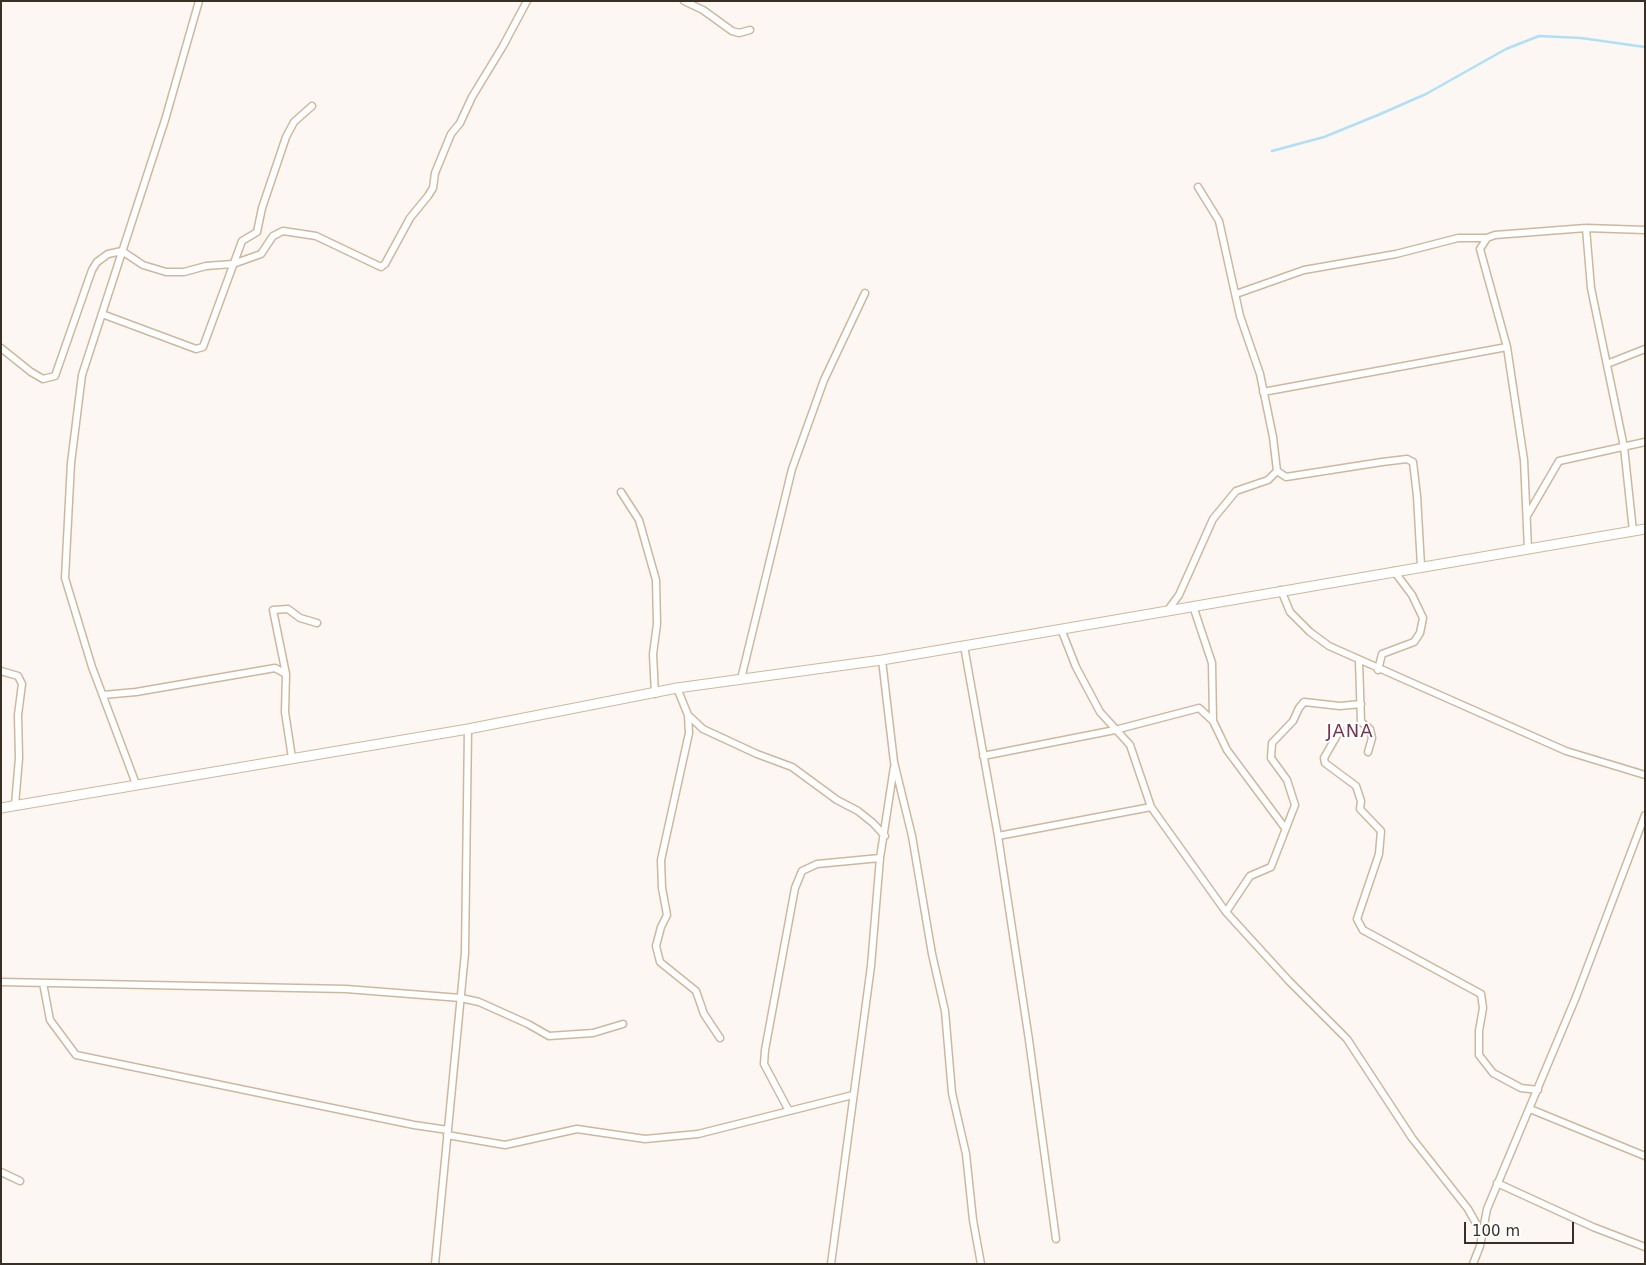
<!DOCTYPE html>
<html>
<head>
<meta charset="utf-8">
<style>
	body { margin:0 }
	#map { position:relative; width:1646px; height:1265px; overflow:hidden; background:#fcf7f2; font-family:"DejaVu Sans",sans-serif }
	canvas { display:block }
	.frame { position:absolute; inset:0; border:2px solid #393025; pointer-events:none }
	.scale { position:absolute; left:1464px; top:1222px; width:110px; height:22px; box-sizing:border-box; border:2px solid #393025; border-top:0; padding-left:6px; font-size:15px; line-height:18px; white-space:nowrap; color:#393025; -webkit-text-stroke:4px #fff; paint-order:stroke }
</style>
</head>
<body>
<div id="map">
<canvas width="1646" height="1265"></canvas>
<div class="frame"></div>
<div class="scale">100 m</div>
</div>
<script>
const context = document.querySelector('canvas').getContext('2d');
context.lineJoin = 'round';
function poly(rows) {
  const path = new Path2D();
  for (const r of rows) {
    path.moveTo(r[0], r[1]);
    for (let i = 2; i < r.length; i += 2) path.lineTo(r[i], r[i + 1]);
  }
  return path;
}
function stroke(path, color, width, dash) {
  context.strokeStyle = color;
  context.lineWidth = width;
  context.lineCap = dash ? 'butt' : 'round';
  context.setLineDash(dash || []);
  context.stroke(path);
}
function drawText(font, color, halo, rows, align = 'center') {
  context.font = font + ' "DejaVu Sans",sans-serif';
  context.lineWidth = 4;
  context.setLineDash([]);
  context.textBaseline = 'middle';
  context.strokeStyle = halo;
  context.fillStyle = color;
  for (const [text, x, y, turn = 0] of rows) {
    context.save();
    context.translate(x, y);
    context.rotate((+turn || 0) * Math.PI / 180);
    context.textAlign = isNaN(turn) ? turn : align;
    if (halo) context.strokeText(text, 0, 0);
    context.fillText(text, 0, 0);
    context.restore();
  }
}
const stream = poly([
	[1272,151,1324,137,1378,115,1426,94,1506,49,1539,36,1581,38,1645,47]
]);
const street = poly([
	[684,1,703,10,732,31,739,33,750,30],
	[1586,228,1591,288,1624,447,1633,531],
	[1236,294,1304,270,1396,254,1458,238,1487,238],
	[102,314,196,349,203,347,242,241,257,232,262,208,286,137,294,122,312,106],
	[1,348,31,372,43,379,55,376,92,270,97,262,108,254,122,251,143,265,166,272,184,272,206,266,233,264,261,254,273,236,283,231,316,236,381,267,385,264,410,218,428,196,433,188,435,173,451,134,460,123,472,97,503,46,527,1],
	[1607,364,1645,349],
	[1263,392,1507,347],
	[1277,471,1286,477,1382,462,1407,459,1413,462,1417,496,1421,566],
	[621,492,639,520,656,580,657,624,653,654,655,694],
	[1527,516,1559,461,1645,442],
	[1528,549,1524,460,1507,347,1480,249,1487,238,1495,235,1586,228,1645,230],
	[1281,590,1290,612,1310,632,1329,646,1566,751,1645,775],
	[1193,606,1212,663,1213,721,1227,750,1285,828],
	[1168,610,1179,595,1213,519,1236,491,1268,480,1277,471,1273,437,1260,374,1240,316,1219,221,1198,187],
	[1061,629,1076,667,1100,712,1130,745,1151,807,1226,912,1289,981,1347,1039,1412,1138,1468,1209,1482,1234],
	[964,646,998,836,1029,1040,1056,1239],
	[882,660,894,762,912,836,932,954,945,1011,952,1093,966,1154,973,1220,981,1264],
	[1359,661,1361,722,1370,729,1372,738,1368,752],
	[1378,670,1382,654,1414,642,1420,633,1423,618,1412,595,1394,571],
	[1,671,18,676,22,684,18,715,19,758,15,805],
	[286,674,273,610,288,609,300,618,317,623],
	[741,679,792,469,824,380,865,293],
	[677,688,688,715,703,729,757,754,792,767,837,800,858,811,873,823,885,836],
	[103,695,136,692,275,668,286,674,285,712,292,758],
	[688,715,689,733,661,860,662,888,667,915,661,927,656,946,660,962,696,991,704,1014,720,1038],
	[1340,730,1324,758,1325,763,1356,786,1361,801,1360,809,1381,831,1379,854,1357,919,1363,930,1481,994,1483,1008,1479,1031,1479,1055,1493,1073,1521,1088,1538,1090],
	[983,756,1115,730,1199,708,1213,721],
	[136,784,92,667,65,578,71,463,82,375,165,120,199,1],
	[998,836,1151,807],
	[1226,912,1250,876,1271,867,1295,805,1287,780,1271,758,1272,743,1293,721,1299,708,1304,702,1340,706,1361,704],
	[1,982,346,989,461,998,479,1002,528,1024,549,1036,593,1033,623,1024],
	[43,983,50,1020,76,1055,414,1125,448,1130],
	[1530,1109,1645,1156],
	[789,1111,764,1064,765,1050,795,888,802,871,817,864,880,858],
	[447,1135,505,1145,577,1129,645,1139,698,1134,853,1095],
	[1,1172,20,1181],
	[1497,1183,1593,1227,1645,1247],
	[435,1264,465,953,468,729],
	[831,1264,871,966,880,858,894,767],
	[1473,1264,1480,1246,1487,1209,1576,997,1645,815]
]);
const secondary = poly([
	[1,808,468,729,677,688,882,660,1645,529]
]);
const quarterNames = [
	["JANA",1350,732]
];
stroke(stream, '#b0dff6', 2.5);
stroke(street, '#ceb89d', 9);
stroke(secondary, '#ceb89d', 11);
stroke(street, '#fff', 6);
stroke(secondary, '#fff', 9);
context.letterSpacing = '1px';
drawText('18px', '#78334d', '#fff', quarterNames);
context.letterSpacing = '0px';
</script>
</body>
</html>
